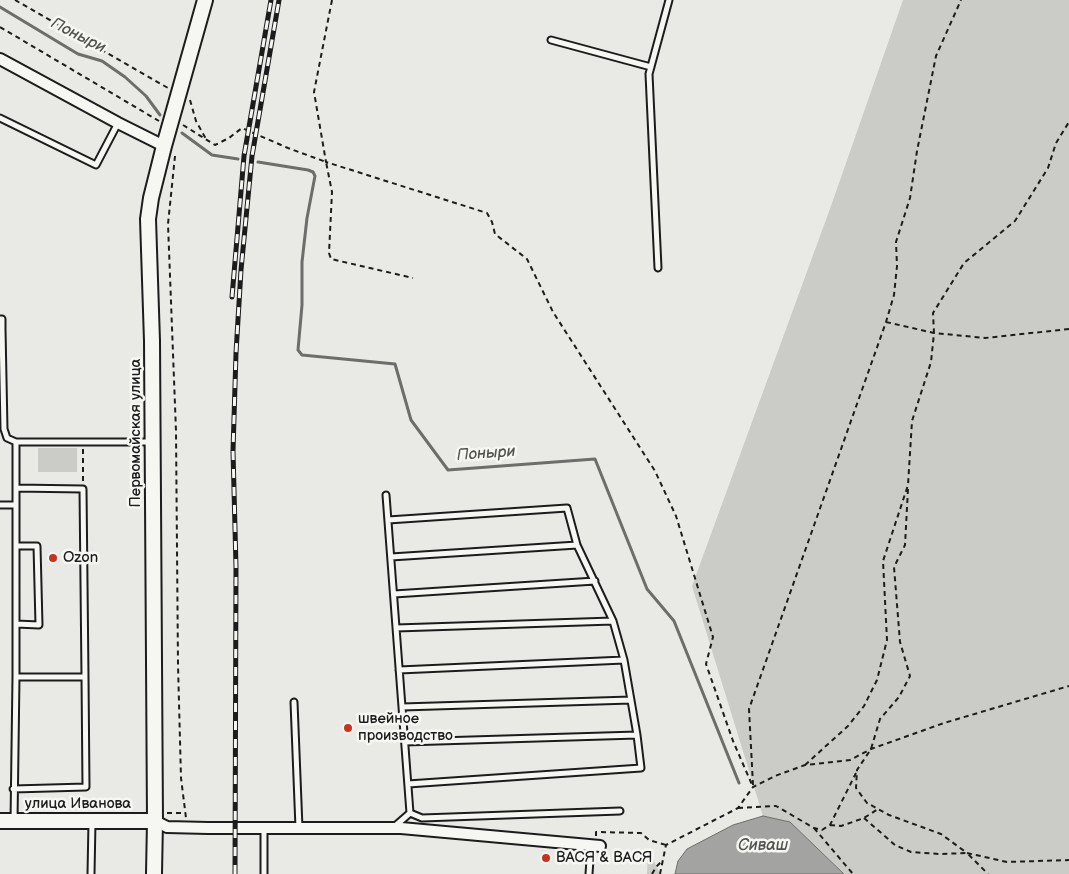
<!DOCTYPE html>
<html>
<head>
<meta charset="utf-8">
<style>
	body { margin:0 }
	canvas { display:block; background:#e9e9e5 }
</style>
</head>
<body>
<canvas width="1069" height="874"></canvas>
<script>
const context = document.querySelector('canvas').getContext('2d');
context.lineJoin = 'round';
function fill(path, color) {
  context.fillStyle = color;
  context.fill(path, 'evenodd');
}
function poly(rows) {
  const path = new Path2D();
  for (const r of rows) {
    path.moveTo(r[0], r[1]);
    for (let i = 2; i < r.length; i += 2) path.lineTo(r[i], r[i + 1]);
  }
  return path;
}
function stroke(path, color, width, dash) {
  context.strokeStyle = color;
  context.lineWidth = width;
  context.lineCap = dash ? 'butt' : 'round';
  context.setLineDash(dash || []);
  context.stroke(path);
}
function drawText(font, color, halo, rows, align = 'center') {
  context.font = font + ' "Balsamiq Sans",sans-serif';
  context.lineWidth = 5;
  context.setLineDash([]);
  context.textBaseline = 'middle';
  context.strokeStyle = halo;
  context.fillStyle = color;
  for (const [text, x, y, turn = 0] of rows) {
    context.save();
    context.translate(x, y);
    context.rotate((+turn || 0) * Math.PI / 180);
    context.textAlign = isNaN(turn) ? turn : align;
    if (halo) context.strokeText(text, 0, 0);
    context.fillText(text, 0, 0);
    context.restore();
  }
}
const green = poly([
	[903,0,1069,0,1069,874,845,874,790,822,763,816,692,586,831,206],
	[38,448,77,448,77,472,38,472],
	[648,848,660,874,647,874]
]);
const water = poly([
	[763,816,790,822,844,874,675,874,678,861,687,849,733,825,763,816]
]);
const stream = poly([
	[0,7,78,54,102,61,125,77,146,96,160,115],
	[182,133,212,155,238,159],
	[258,162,308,170,313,172,315,176,307,218,302,262,302,305,298,350,302,355,395,364,411,420,448,470,595,459,647,589,674,621,739,783]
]);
const path = poly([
	[15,0,168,88],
	[332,0,314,92,326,162,487,213,492,222,495,234,527,259,553,312,655,471,676,516,713,637,706,664,733,741,753,787],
	[0,27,159,121],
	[190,100,196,121,206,139],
	[183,125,215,145,229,138,242,128,288,148,326,162,332,192,329,253,331,259,413,278],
	[175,156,168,224,176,431,178,665,181,778,186,818],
	[886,322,934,333,985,338,1069,329],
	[83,449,83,481],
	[135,450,140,459],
	[908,489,905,545,894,567,900,642,910,676,899,697,880,719,871,749,857,770,856,788,867,803,889,815,941,834,967,853,1007,862,1069,860],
	[805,765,848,726,864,706,877,680,887,640,883,561,908,485,912,421,931,362,934,333,933,313,964,263,1015,221,1048,168,1056,143,1069,122],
	[753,785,749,709,886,322,894,295,897,266,896,242,910,198,917,151,936,56,961,0],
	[738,808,776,806,814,828,822,830,830,825,856,773],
	[167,813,185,813],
	[864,818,895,845,911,852,940,854,967,853,988,874],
	[830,825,841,826,864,818,878,809],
	[814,828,853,874],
	[596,836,596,832,641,833,649,840,666,845],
	[652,874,656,867,663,860],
	[660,874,666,845,738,808,753,787,775,776,805,765,850,760,871,749,944,723,1069,686]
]);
const service = poly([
	[551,40,651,67],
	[0,118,96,165,118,123],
	[658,268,649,74,669,0],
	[0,319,2,319,2,329,4,429,7,438,16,442,151,442],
	[16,488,83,489,85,677,16,677],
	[386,495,410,813,394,827],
	[0,505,16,505],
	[388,520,567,508,577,545,613,621,624,660,637,735,641,768,408,784],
	[391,557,577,545],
	[394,594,595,581],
	[16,624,39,625,37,546,16,546],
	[396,628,613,621],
	[399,670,624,660],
	[294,702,299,828],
	[402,707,631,700],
	[405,742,637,735],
	[13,789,86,787,85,677],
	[410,813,422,818,620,811],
	[14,821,16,677,16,442],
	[91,874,92,822],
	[264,874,264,829],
	[589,874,591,846]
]);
const minor = poly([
	[0,59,118,123,164,146],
	[155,821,167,827,208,828,401,828,600,846]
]);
const tertiary = poly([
	[0,821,155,821],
	[154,874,155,821,152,341,148,219,151,198,164,146,205,0]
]);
const rail = poly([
	[232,297,244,156,271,0],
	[235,874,236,567,233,451,236,353,241,270,252,156,279,0]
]);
const markers = [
	[53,558,5,"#c8321e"],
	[348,728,5,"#c8321e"],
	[546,858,5,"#c8321e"]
];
const streetNames = [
	["Первомайская улица",136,433,-90],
	["улица Иванова",78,804]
];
const poiNames = [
	["Ozon",63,558],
	["швейное",358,719],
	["производство",358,736],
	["ВАСЯ & ВАСЯ",556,858]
];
const waterNames = [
	["Поныри",78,36,27],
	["Поныри",486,454,-4],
	["Сиваш",763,846]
];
fill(green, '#cbcbc7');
fill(water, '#a3a3a1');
stroke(water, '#6d6d6c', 1);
stroke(stream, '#6d6d6c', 3);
stroke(service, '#1c1c1c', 9);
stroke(minor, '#1c1c1c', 14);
stroke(tertiary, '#1c1c1c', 18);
stroke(path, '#1c1c1c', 2, [5, 4]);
stroke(service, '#f6f6f2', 5);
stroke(minor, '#f6f6f2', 10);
stroke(tertiary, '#f6f6f2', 14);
stroke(rail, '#1c1c1c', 5);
stroke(rail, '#f6f6f2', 3, [9]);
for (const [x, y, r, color] of markers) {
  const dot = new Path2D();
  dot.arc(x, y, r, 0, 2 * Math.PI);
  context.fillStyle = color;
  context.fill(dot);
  stroke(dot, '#f6f6f2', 2);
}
drawText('15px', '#1c1c1c', '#f6f6f2', streetNames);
drawText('15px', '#1c1c1c', '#f6f6f2', poiNames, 'left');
drawText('italic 16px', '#525251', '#f6f6f2', waterNames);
</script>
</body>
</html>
